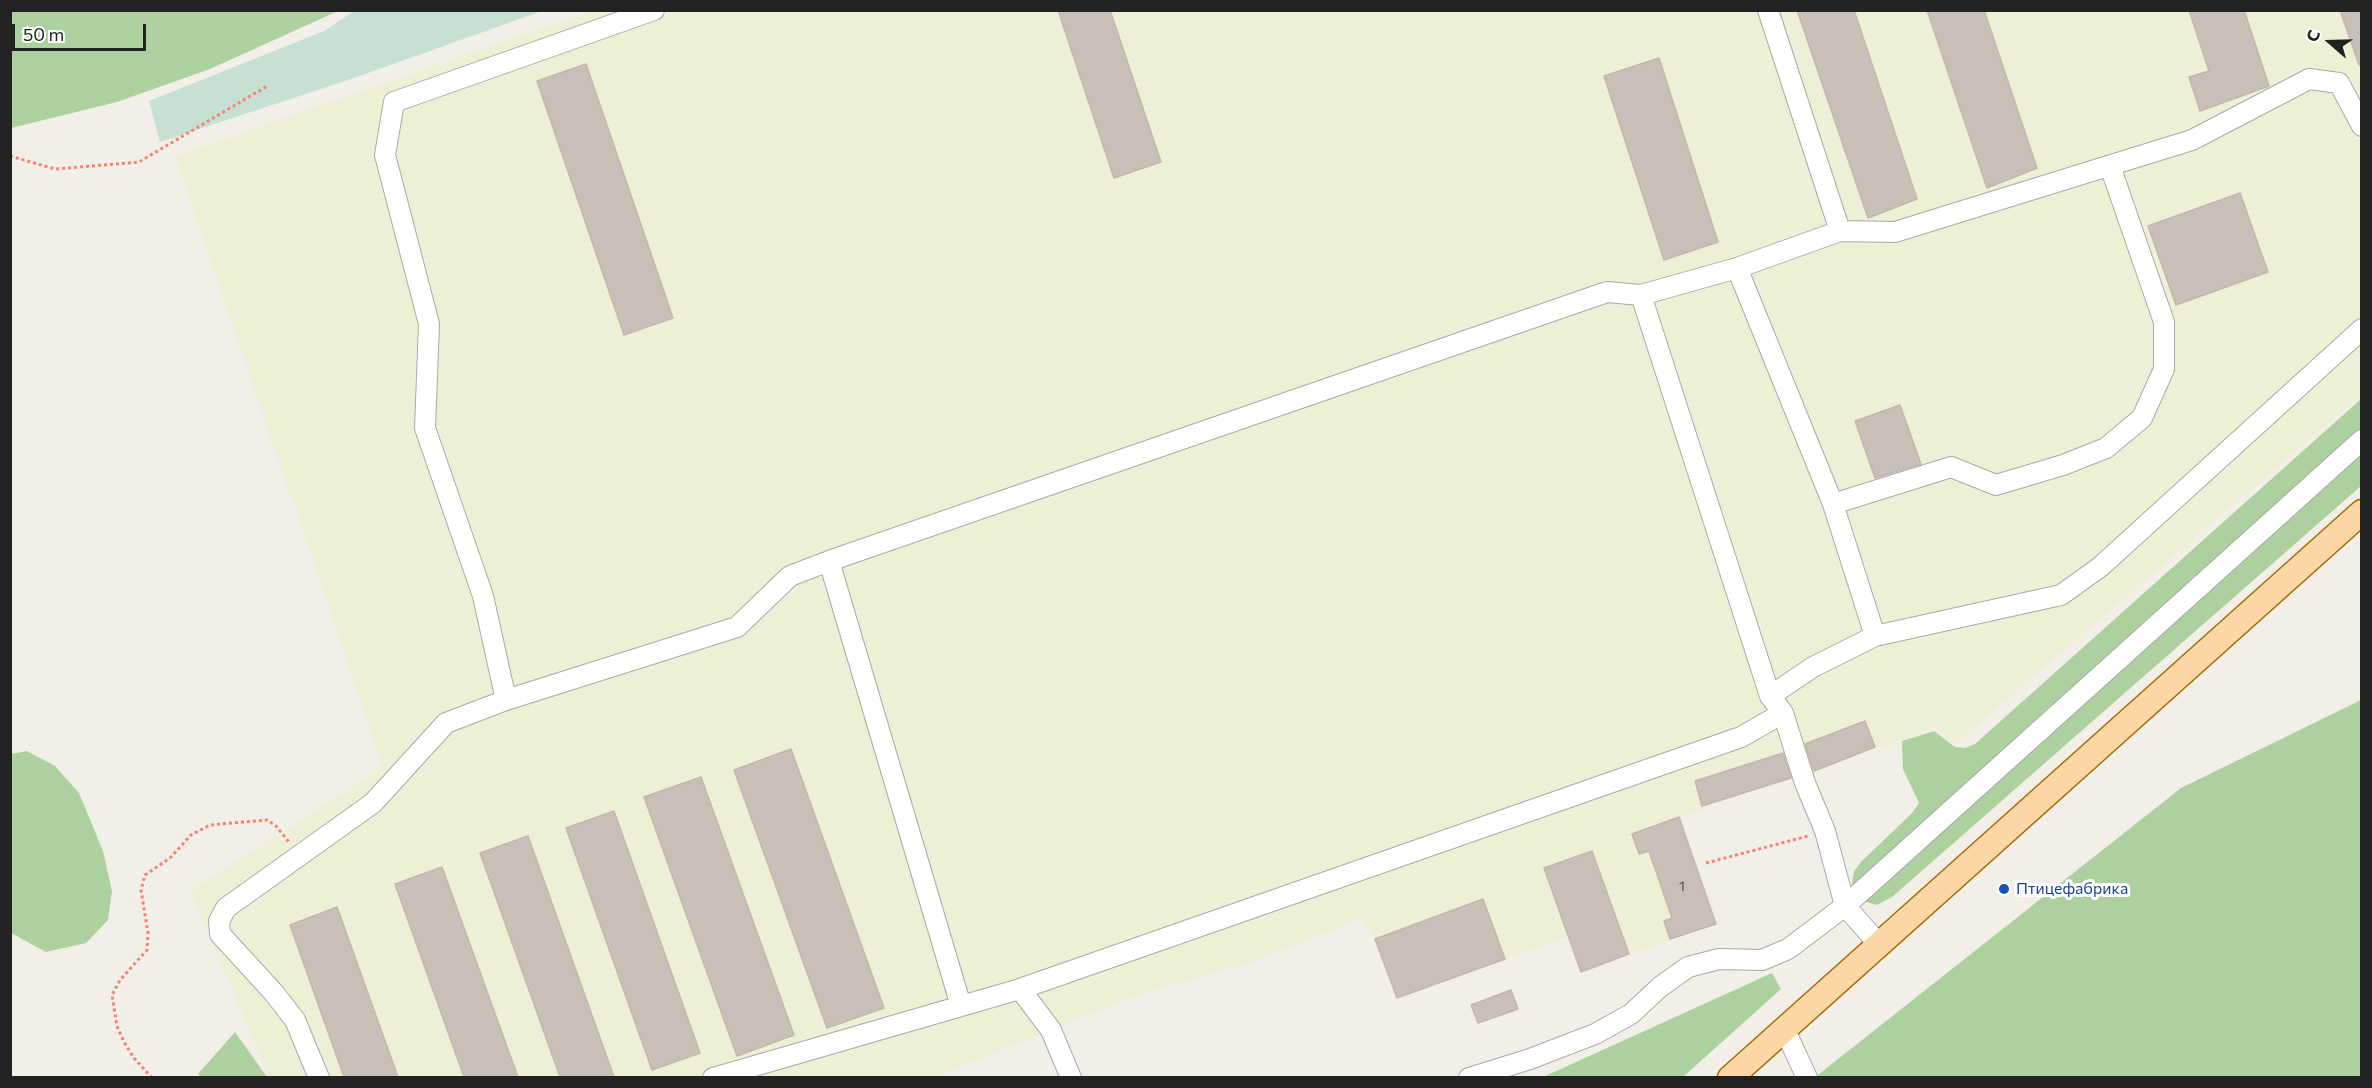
<!DOCTYPE html>
<html>
<head>
<meta charset="utf-8">
<style>
	body { margin:0 }
	#map { position:relative; width:2372px; height:1088px; overflow:hidden; background:#f2efe9; font-family:Commissioner,sans-serif }
	canvas { display:block }
	.frame { position:absolute; inset:0; border:12px solid #222; pointer-events:none }
	.north { position:absolute; left:2300px; top:12px; width:60px; height:60px; -webkit-text-stroke:4px #fff; paint-order:stroke; rotate:290deg; font-size:16px; font-weight:700; line-height:24px; text-align:center; color:#222 }
	.north::after { content:''; display:block; margin:auto; width:21px; height:27px; background:#222; clip-path:polygon(50% 0,100% 100%,50% 72%,0 100%) }
	.scale { position:absolute; left:12px; top:24px; width:134px; height:27px; box-sizing:border-box; border:3px solid #222; border-top:0; padding-left:8px; font-size:18px; line-height:21px; white-space:nowrap; color:#222; -webkit-text-stroke:4px #fff; paint-order:stroke }
</style>
</head>
<body>
<div id="map">
<canvas width="2372" height="1088"></canvas>
<div class="frame"></div>
<div class="north">С</div>
<div class="scale">50 m</div>
</div>
<script>
const context = document.querySelector('canvas').getContext('2d');
context.lineJoin = 'round';
function fill(path, color) {
  context.fillStyle = color;
  context.fill(path, 'evenodd');
}
function poly(rows) {
  const path = new Path2D();
  for (const r of rows) {
    path.moveTo(r[0], r[1]);
    for (let i = 2; i < r.length; i += 2) path.lineTo(r[i], r[i + 1]);
  }
  return path;
}
function stroke(path, color, width, dash) {
  context.strokeStyle = color;
  context.lineWidth = width;
  context.lineCap = dash ? 'butt' : 'round';
  context.setLineDash(dash || []);
  context.stroke(path);
}
function drawText(font, color, halo, rows, align = 'center') {
  context.font = font + ' Commissioner,sans-serif';
  context.lineWidth = 6;
  context.setLineDash([]);
  context.textBaseline = 'middle';
  context.strokeStyle = halo;
  context.fillStyle = color;
  for (const [text, x, y, turn = 0] of rows) {
    context.save();
    context.translate(x, y);
    context.rotate((+turn || 0) * Math.PI / 180);
    context.textAlign = isNaN(turn) ? turn : align;
    if (halo) context.strokeText(text, 0, 0);
    context.fillText(text, 0, 0);
    context.restore();
  }
}
const farmland = poly([
	[592,11,2361,11,2361,395,1954,745,1936,727,1811,772,1703,805,1704,810,1679,817,1716,924,1581,971,1568,937,1397,998,1375,939,1360,919,1251,963,1143,993,935,1077,269,1077,190,891,383,768,175,156]
]);
const forest = poly([
	[10,11,11,10,338,11,210,69,117,102,11,128],
	[2361,399,2361,486,1892,897,1877,905,1863,901,1852,884,1854,871,1861,862,1912,813,1919,803,1903,769,1902,741,1934,731,1955,747,1965,748,1975,744],
	[2361,700,2361,1077,1814,1078,2181,788],
	[27,751,55,766,79,793,103,851,112,891,108,920,86,943,46,952,11,933,11,754],
	[1772,973,1781,989,1683,1077,1543,1077],
	[235,1032,267,1077,201,1077,198,1074]
]);
const wetland = poly([
	[356,10,542,11,354,78,160,142,149,101,324,31]
]);
const building = poly([
	[1058,10,1110,10,1161,162,1114,178,1058,10],
	[1797,10,1854,10,1917,199,1868,218,1797,10],
	[1927,10,1984,10,2037,168,1987,188,1927,10],
	[2189,10,2244,10,2269,86,2200,111,2189,77,2209,71,2189,10],
	[2340,10,2361,10,2361,65,2359,65,2340,10],
	[1659,58,1718,242,1664,260,1604,76,1659,58],
	[586,64,673,318,624,335,537,81,586,64],
	[2240,193,2268,272,2176,305,2148,226,2240,193],
	[1900,405,1921,464,1875,478,1855,421,1900,405],
	[1865,721,1875,747,1814,771,1805,744,1865,721],
	[791,749,884,1008,827,1028,734,770,791,749],
	[1783,753,1791,778,1702,806,1695,781,1783,753],
	[701,777,794,1035,737,1056,644,797,701,777],
	[614,811,700,1053,652,1070,566,828,614,811],
	[1679,817,1716,924,1670,939,1664,921,1672,918,1649,851,1639,854,1632,834,1679,817],
	[528,836,614,1077,560,1077,480,853,528,836],
	[1592,851,1629,954,1581,972,1544,868,1592,851],
	[442,867,518,1077,464,1077,395,884,442,867],
	[1483,899,1505,959,1397,998,1375,939,1483,899],
	[337,907,398,1077,344,1077,290,925,337,907],
	[1511,990,1518,1009,1478,1023,1471,1005,1511,990]
]);
const path = poly([
	[10,156,55,169,139,162,269,85],
	[1706,863,1808,836],
	[152,1078,134,1058,124,1042,117,1026,112,995,120,980,147,950,148,933,141,890,145,875,170,858,191,835,210,825,267,820,276,826,289,842]
]);
const minor = poly([
	[1768,10,1840,231],
	[1737,268,1833,504,1875,636],
	[1641,295,1770,696,1783,713,1805,783,1825,831,1845,906,2362,440],
	[1833,504,1951,467,1996,485,2063,465,2106,448,2142,418,2164,369,2164,322,2110,166],
	[829,561,961,1006],
	[1770,696,1813,667,1875,636,2061,595,2100,567,2362,329],
	[506,700,483,596,425,428,429,324,385,155,394,102,654,10],
	[1020,989,1051,1030,1071,1078],
	[1784,1028,1807,1078],
	[319,1078,295,1020,274,993,220,934,219,921,226,908,373,803,446,723,506,700,737,627,790,576,829,561,1607,292,1641,295,1737,268,1840,231,1895,232,2192,140,2309,79,2339,83,2362,126],
	[713,1078,1020,989,1741,737,1783,713],
	[1469,1078,1530,1059,1595,1034,1631,1014,1660,987,1688,967,1719,959,1762,960,1788,949,1845,906,1878,943]
]);
const major = poly([
	[1730,1078,2362,512]
]);
const markers = [
	[2004,889,6,"#1a4fb4"]
];
const numberNames = [
	["1",1682,886]
];
const transitNames = [
	["Птицефабрика",2016,889]
];
fill(farmland, '#eef0d5');
fill(forest, '#add19e');
fill(wetland, '#c6e0d4');
fill(building, '#c7bfb8');
stroke(building, '#c4b6ab', 1.5);
stroke(minor, '#a9a9a9', 22);
stroke(major, '#a06b00', 27);
stroke(path, '#fa8072', 3, [3, 3]);
stroke(minor, '#fff', 20);
stroke(major, '#fcd6a4', 24);
for (const [x, y, r, color] of markers) {
  const dot = new Path2D();
  dot.arc(x, y, r, 0, 2 * Math.PI);
  context.fillStyle = color;
  context.fill(dot);
  stroke(dot, '#fff', 2);
}
drawText('14px', '#4b4948', null, numberNames);
drawText('16px', '#164399', '#fff', transitNames, 'left');
</script>
</body>
</html>
